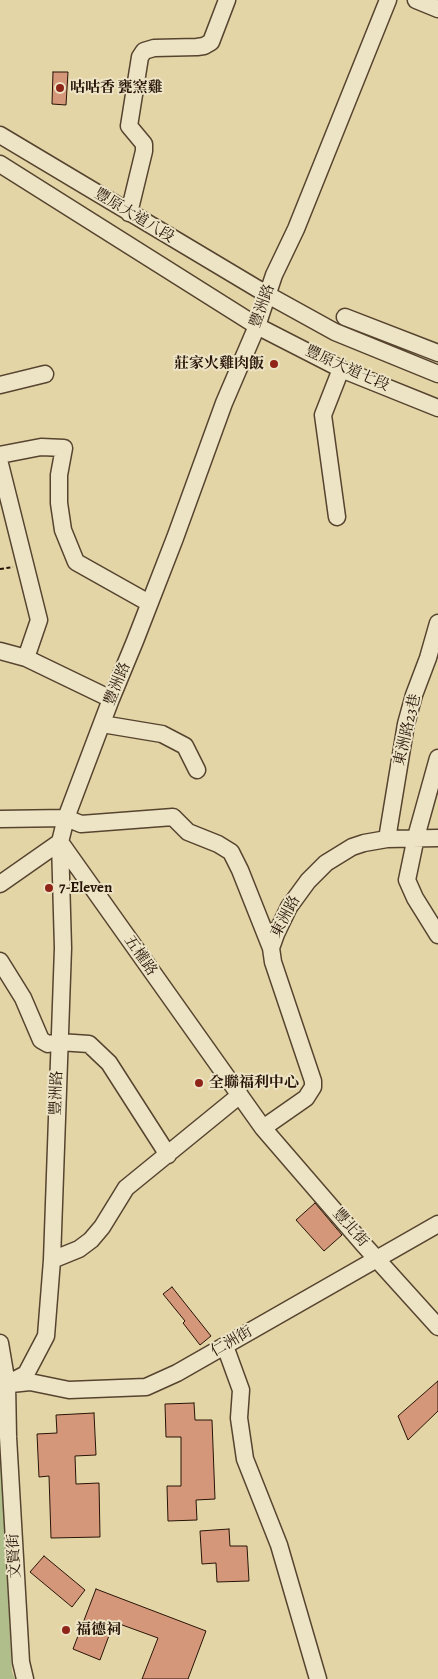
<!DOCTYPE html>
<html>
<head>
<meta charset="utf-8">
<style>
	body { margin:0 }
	canvas { display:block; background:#e4d5a7 }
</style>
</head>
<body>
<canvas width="438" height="1679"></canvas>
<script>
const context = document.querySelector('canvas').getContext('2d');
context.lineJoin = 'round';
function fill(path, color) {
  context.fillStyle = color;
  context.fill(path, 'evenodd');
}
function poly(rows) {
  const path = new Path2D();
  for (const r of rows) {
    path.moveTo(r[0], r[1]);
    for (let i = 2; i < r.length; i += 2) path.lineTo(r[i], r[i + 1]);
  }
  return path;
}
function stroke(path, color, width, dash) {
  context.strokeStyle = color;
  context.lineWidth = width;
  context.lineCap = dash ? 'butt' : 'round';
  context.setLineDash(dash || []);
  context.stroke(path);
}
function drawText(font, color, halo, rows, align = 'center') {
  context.font = font + ' Alegreya,"Noto Serif TC",serif';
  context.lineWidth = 4;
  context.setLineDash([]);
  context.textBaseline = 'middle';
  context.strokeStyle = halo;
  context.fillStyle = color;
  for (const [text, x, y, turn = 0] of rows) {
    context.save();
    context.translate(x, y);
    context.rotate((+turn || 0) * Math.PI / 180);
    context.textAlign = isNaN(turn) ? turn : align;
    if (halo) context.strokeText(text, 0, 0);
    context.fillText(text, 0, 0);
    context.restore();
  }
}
const green = poly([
	[0,1445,12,1672,15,1679,0,1679]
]);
const building = poly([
	[53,72,68,72,66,105,52,104,53,72],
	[315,1203,342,1235,324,1251,296,1220,315,1203],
	[172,1287,211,1336,200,1345,183,1323,185,1321,163,1294,172,1287],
	[438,1381,438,1411,408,1440,398,1416,438,1381],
	[194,1403,195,1420,212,1420,215,1499,196,1500,197,1520,168,1521,167,1486,181,1486,181,1437,166,1437,165,1404,194,1403],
	[94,1413,96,1455,75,1456,76,1484,99,1483,100,1537,51,1538,49,1476,39,1477,37,1434,57,1433,56,1415,94,1413],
	[229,1529,230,1546,247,1546,249,1581,217,1582,216,1563,202,1564,200,1531,229,1529],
	[44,1556,85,1590,72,1607,30,1572,44,1556],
	[96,1589,206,1631,188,1679,142,1679,158,1638,114,1622,100,1660,73,1649,96,1589]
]);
const path = poly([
	[0,569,13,567]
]);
const minor = poly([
	[416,0,438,9],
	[0,135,268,295,335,332,438,374],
	[0,164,257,326,341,369,438,408],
	[129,213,144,151,144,144,129,126,140,57,144,51,154,48,197,47,204,46,211,42,227,0],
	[345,317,438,353],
	[0,385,45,374],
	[0,455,41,447,64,448,59,475,59,503,63,530,76,562,149,603],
	[0,464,39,620,26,658],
	[337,517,323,415,341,369],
	[0,651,26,658,111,699],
	[102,724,162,734,185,746,197,770],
	[438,758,416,837,407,880,415,898,438,935],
	[0,819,66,818,81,824,173,817,188,832,218,844,231,852,240,870,271,948],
	[387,839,406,724,414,695,428,658,438,623],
	[60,842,263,1128,364,1245,438,1327],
	[0,884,60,842],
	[0,961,23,998,41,1040,48,1044,59,1042,89,1044,109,1063,168,1155],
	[263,1128,306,1098,313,1087,313,1081,273,962,271,948,276,934,289,907,308,881,326,863,352,847,364,843,387,839,438,838],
	[52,1260,79,1249,91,1240,102,1227,126,1188,240,1095],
	[0,1343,7,1384,8,1437,21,1662,25,1679],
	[225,1346,241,1390,239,1418,245,1459,279,1545,318,1679],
	[11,1384,30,1382,69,1390,146,1387,177,1373,438,1224],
	[0,1386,7,1384,26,1374,46,1336,52,1260,63,948,60,842,66,818,111,699,135,641,175,538,224,403,257,326,274,275,296,229,388,0]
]);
const markers = [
	[60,88,5,"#8f2418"],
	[274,364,5,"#8f2418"],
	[49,888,5,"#8f2418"],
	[199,1083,5,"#8f2418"],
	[66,1630,5,"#8f2418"]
];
const poiNames = [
	["咕咕香 甕窯雞",70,88],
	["莊家火雞肉飯",264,364,"right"],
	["7-Eleven",59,888],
	["全聯福利中心",209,1083],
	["福德祠",76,1630]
];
const streetNames = [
	["豐原大道八段",134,216,31],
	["豐洲路",263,306,-70],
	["豐原大道七段",347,369,24],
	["豐洲路",118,684,-68],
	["東洲路23巷",408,730,-77],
	["東洲路",286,917,-62],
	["五權路",140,956,55],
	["豐洲路",57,1093,-88],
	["豐北街",350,1228,49],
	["仁洲街",232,1342,-30],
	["文賢街",15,1556,-93]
];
fill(green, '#afbe8b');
fill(building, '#d59779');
stroke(building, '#271407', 1);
stroke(minor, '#56442f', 19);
stroke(path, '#271407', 2, [4, 2.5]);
stroke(minor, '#ede4c6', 16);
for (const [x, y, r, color] of markers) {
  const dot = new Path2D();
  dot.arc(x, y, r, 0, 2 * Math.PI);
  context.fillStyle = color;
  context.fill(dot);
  stroke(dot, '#ede4c6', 2);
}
drawText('bold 15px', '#271407', '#ede4c6', poiNames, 'left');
drawText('15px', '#271407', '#ede4c6', streetNames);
</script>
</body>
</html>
